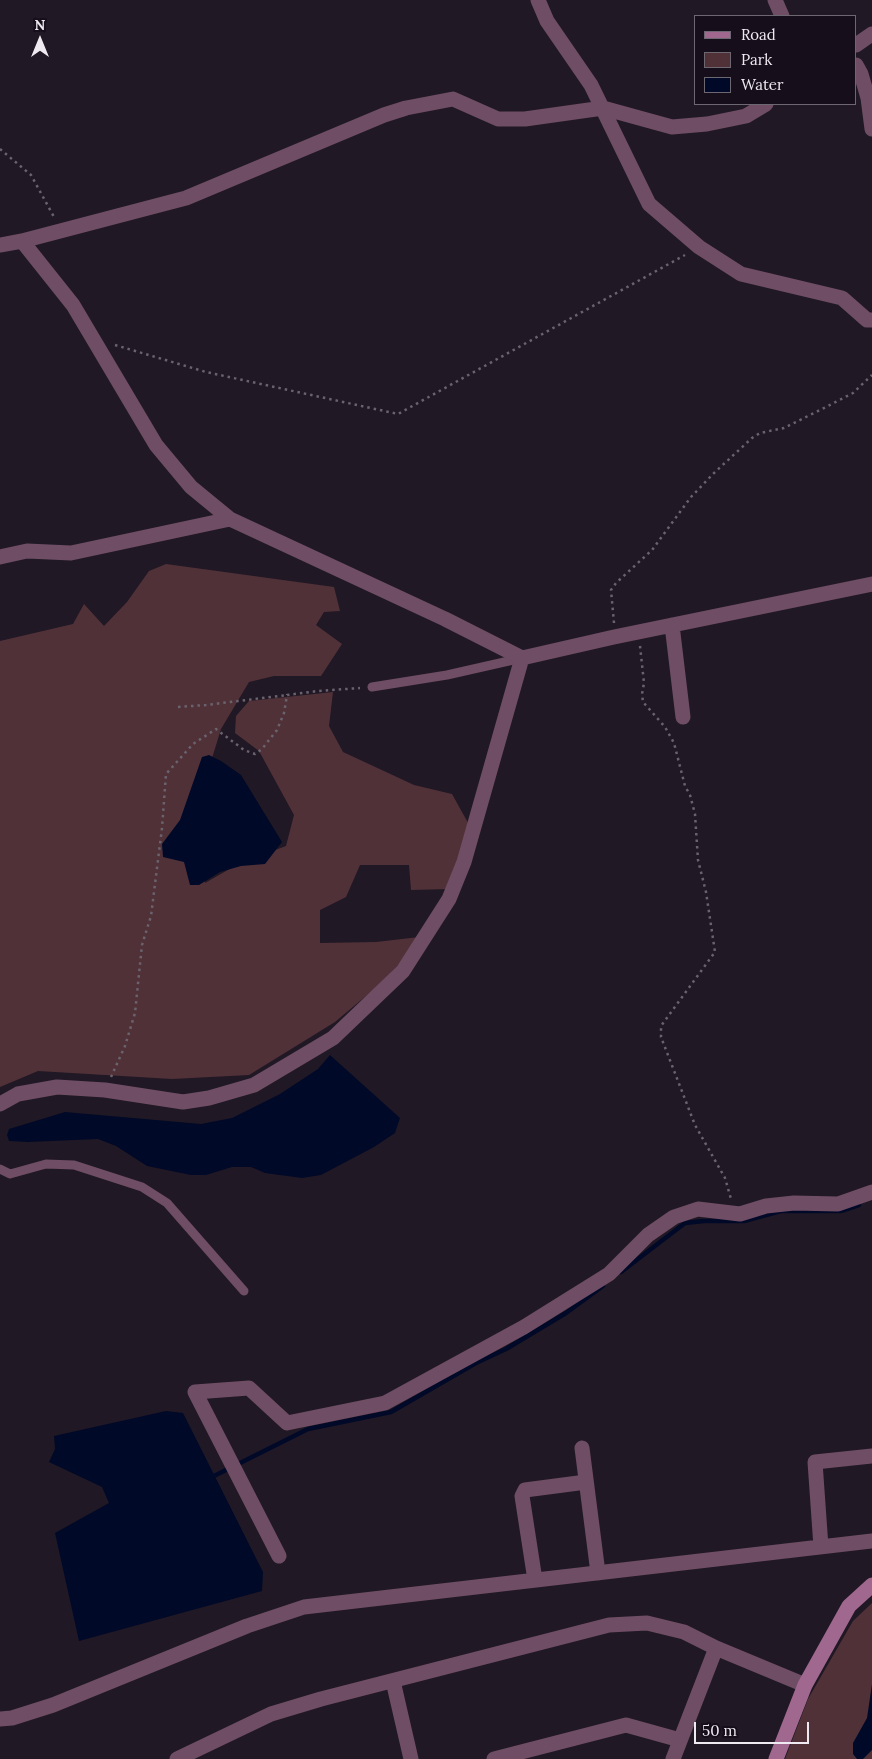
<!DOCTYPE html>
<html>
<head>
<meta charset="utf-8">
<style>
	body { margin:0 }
	#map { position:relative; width:872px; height:1759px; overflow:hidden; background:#201824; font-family:Lora,serif }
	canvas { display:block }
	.legend { position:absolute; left:694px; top:15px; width:162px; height:90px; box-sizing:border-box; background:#160f1b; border:1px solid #6d6771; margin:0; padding:6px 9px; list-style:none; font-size:15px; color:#efeaf2 }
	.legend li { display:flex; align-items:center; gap:10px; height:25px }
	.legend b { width:25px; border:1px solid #6d6771 }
	.north { position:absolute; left:15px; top:15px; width:50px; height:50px; -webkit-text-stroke:4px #160f1b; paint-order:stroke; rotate:0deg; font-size:14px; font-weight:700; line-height:20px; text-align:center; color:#efeaf2 }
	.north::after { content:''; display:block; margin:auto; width:18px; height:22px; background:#efeaf2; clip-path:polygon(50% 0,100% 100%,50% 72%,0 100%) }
	.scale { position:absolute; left:694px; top:1722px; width:115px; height:22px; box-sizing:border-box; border:2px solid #efeaf2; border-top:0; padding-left:6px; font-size:15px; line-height:18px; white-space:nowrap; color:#efeaf2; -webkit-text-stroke:4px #160f1b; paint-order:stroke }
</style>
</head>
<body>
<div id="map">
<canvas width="872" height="1759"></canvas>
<ul class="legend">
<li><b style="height:6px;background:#a0688e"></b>Road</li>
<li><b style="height:14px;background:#513138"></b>Park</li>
<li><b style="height:14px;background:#000928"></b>Water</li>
</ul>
<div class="north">N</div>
<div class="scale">50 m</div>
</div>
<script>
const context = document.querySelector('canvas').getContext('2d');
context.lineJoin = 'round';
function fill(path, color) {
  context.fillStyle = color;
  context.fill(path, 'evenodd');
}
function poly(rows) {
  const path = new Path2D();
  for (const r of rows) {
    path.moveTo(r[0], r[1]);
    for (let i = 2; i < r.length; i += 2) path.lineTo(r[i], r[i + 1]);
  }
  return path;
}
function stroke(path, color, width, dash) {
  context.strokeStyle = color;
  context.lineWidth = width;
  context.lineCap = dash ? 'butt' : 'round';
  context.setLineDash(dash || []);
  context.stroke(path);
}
const green = poly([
	[166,564,334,587,340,611,324,612,316,625,342,644,321,676,274,676,249,682,221,729,213,755,188,817,202,853,205,883,240,863,286,846,294,815,259,751,235,733,236,716,249,701,333,692,329,726,343,752,414,785,452,794,472,830,449,889,411,890,409,865,360,865,346,897,320,910,320,943,376,942,428,936,373,990,335,1022,249,1075,172,1079,38,1071,0,1087,0,641,73,624,84,604,104,626,127,602,149,571],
	[872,1603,872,1759,785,1759,808,1699,853,1621]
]);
const water = poly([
	[209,755,221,761,241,775,282,842,265,864,241,866,220,872,199,885,190,885,184,862,163,857,162,844,180,820,202,757],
	[330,1055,400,1118,395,1133,374,1147,321,1175,302,1178,265,1173,251,1167,232,1167,206,1175,191,1175,147,1166,116,1146,98,1139,28,1142,9,1141,7,1135,9,1129,65,1112,201,1124,232,1118,280,1094,318,1069],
	[166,1411,183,1413,263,1572,262,1591,79,1641,55,1533,109,1503,102,1487,49,1462,55,1449,54,1436],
	[872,1684,872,1750,863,1759,857,1759,853,1754,853,1743,867,1718]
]);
const stream = poly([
	[621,1272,685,1223,704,1221,744,1221,781,1211,841,1211,859,1205],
	[214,1476,308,1429,391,1412,476,1363,506,1349,566,1313,603,1286]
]);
const path = poly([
	[0,149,31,175,54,217],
	[115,345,206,372,398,414,685,255],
	[614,623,611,590,616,583,652,550,691,497,714,473,752,438,760,433,784,428,826,407,853,393,872,375],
	[640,646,644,683,642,694,643,702,665,727,674,743,685,786,690,795,695,814,698,860,706,892,715,952,661,1026,661,1037,695,1125,725,1178,731,1199],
	[178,707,206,705,287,695],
	[111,1077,125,1046,135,1013,142,945,151,916,162,828,166,774,193,744,216,729,244,750,255,754,262,749,277,730,284,713,287,695,318,691,360,688]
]);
const lane = poly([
	[372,687,447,675,522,658],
	[0,1169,10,1174,46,1164,74,1165,142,1187,167,1203,244,1291]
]);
const street = poly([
	[538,0,547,21,591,85,649,204,699,247,741,274,842,298,867,320,872,320],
	[775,0,782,16],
	[856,45,872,34],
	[856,65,861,74,868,98,872,129],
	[22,241,73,305,156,445,191,487,230,519,445,619,522,658,614,637,872,584],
	[0,245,22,241,186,198,384,115,406,108,453,99,498,119,525,119,603,108,672,127,707,124,746,116,766,104],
	[0,557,27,551,71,553,230,519],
	[672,625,683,717],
	[0,1104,18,1094,57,1087,105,1090,183,1102,209,1098,254,1085,333,1038,403,971,449,899,464,862,522,658],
	[582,1448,598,1573],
	[821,1547,815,1462,872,1456],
	[279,1556,195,1392,249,1388,287,1423,385,1403,524,1327,609,1274,648,1235,674,1217,698,1209,740,1214,766,1206,794,1203,838,1204,872,1192],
	[535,1580,522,1496,525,1490,586,1482],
	[393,1681,411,1759],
	[0,1719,12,1718,53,1705,247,1626,304,1607,872,1541],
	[177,1759,271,1714,321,1699,609,1625,647,1623,684,1632,716,1648,805,1685],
	[494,1759,626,1725,680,1740],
	[673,1759,716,1648]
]);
const secondary = poly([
	[776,1759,805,1685,849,1606,872,1585]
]);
fill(green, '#513138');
fill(water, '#000928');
stroke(stream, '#000928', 4.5);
stroke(path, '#6a636e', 2.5, [2.5, 4]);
stroke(lane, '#6f4d64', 9);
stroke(street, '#6f4d64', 15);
stroke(secondary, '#a0688e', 15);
</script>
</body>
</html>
